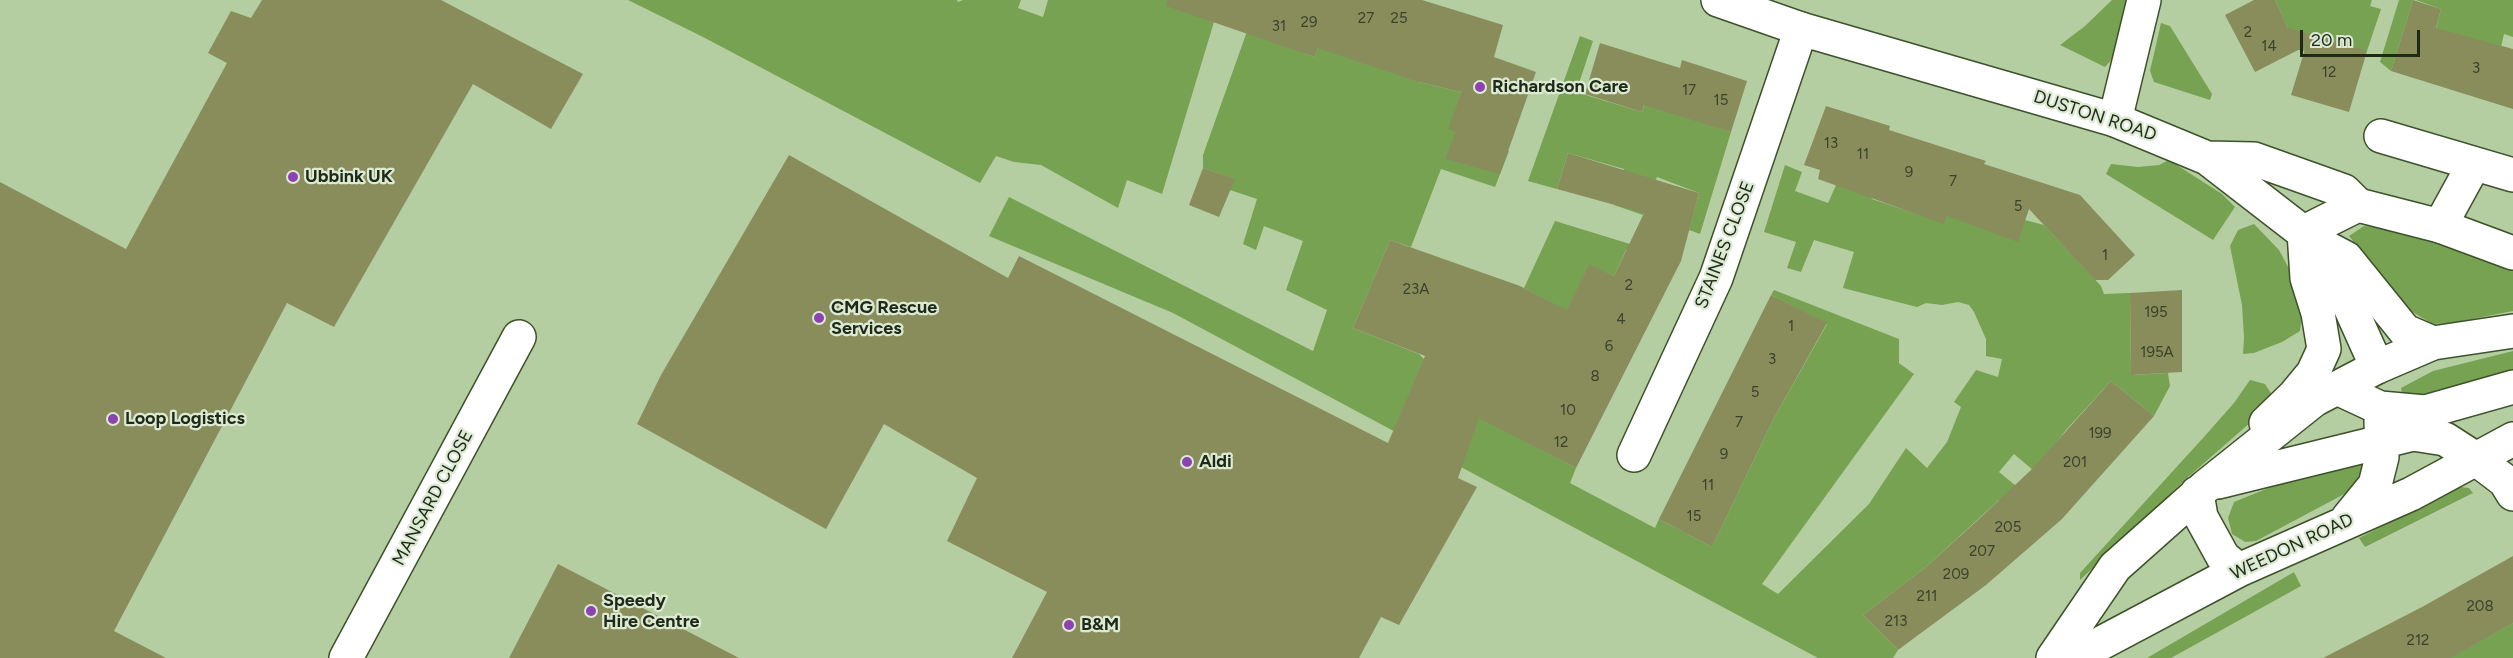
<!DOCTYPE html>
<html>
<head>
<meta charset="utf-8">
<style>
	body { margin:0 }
	#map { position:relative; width:2513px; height:658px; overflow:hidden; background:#b4cea1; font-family:Figtree,sans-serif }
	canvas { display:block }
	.scale { position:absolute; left:2300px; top:30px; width:120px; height:27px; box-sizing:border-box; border:3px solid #1f2918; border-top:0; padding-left:8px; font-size:18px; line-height:21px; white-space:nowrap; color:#1f2918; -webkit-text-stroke:4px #dcead3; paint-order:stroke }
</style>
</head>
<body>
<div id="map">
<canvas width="2513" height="658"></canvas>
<div class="scale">20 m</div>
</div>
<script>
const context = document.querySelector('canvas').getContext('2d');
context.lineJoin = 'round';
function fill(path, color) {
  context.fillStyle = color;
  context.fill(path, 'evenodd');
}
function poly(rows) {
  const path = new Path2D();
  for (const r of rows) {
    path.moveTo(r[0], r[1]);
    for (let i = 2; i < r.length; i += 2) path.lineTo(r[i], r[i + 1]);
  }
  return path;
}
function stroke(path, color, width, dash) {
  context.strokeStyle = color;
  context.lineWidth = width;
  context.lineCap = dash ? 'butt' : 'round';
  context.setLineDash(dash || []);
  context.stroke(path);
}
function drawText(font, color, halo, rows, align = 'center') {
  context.font = font + ' Figtree,sans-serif';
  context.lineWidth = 4.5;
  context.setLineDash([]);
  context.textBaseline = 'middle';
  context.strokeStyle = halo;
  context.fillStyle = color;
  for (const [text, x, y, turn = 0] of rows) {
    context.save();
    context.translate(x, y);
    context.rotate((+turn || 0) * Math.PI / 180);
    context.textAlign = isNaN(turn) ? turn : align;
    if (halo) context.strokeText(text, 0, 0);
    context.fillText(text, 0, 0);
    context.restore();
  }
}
const green = poly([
	[628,0,957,0,958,2,963,0,1021,0,1018,8,1043,17,1048,0,1202,0,1214,22,1162,194,1127,180,1118,208,1041,165,1014,162,996,156,980,183,703,37],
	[1334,0,1419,82,1461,92,1449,129,1509,151,1495,187,1441,169,1411,247,1390,240,1353,328,1419,354,1424,359,1489,390,1532,445,1576,468,1570,483,1655,528,1659,519,1712,547,1773,420,1827,324,1771,295,1774,290,1899,339,1899,363,1914,374,1762,584,1778,594,1869,504,1906,448,1927,468,1947,442,1961,407,1954,402,1976,370,1998,377,2002,359,1986,356,1986,339,1974,312,1969,305,1958,302,1942,305,1926,303,1917,307,1843,288,1854,252,1814,240,1801,272,1787,268,1796,242,1764,232,1785,165,1802,172,1795,191,1828,203,1837,183,1868,193,1872,199,1944,223,1948,213,2025,220,2044,225,2101,286,2104,294,2130,293,2131,375,2168,373,2170,386,2154,416,2111,381,2066,430,2034,471,2014,454,1999,472,2032,499,2019,518,1999,500,1926,567,1863,615,1898,650,1893,658,1818,658,1173,313,989,236,1009,197,1313,351,1327,310,1286,290,1303,241,1264,226,1256,250,1243,244,1257,199,1230,190,1234,179,1203,168,1203,155,1255,9,1286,46,1315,57],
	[2112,0,2130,0,2115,56,2105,67,2060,45,2085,26],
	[2275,0,2372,0,2370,6,2381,9,2367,51,2304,51,2298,50],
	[2399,0,2413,0,2391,71,2380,62],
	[2416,0,2513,0,2513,37,2504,34,2501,47,2436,29,2441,9],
	[2161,23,2170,26,2212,94,2210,100,2154,82,2150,71],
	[1580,36,1593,41,1576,92,1642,112,1645,103,1731,132,1700,234,1689,230,1699,193,1657,177,1643,215,1614,205,1624,169,1568,153,1557,189,1528,181],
	[2169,160,2222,194,2235,207,2213,240,2106,174,2111,164,2138,167,2159,165],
	[1555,221,1669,256,1626,250,1614,276,1589,265,1581,281,1600,290,1587,317,1550,335,1560,307,1524,288],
	[2254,224,2279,250,2293,276,2302,314,2300,331,2282,342,2254,353,2243,354,2244,337,2242,305,2230,246,2238,230],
	[2364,226,2393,228,2513,263,2513,311,2452,323,2432,324,2408,309,2349,236],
	[2513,351,2513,374,2457,393,2415,396,2402,394,2401,388,2433,371],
	[2250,380,2265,384,2273,396,2267,408,2187,478,2080,580,2080,573,2203,438,2234,403],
	[2373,456,2367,482,2256,541,2245,542,2232,534,2228,518,2234,502,2293,478],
	[2460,487,2469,488,2473,493,2365,547,2359,538],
	[2294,572,2301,586,2171,658,2147,658],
	[2513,623,2513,658,2450,658]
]);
const building = poly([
	[262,0,441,0,583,74,551,129,473,84,334,327,287,303,114,631,166,658,0,658,0,182,126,249,227,63,208,53,231,11,251,18],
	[1167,0,1422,0,1503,25,1494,57,1536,72,1500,174,1445,159,1456,132,1448,129,1461,92,1419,82,1318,48,1315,57,1166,6],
	[2254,0,2275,0,2288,28,2367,51,2349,112,2291,95,2306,46,2255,72,2225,15],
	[2413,0,2441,9,2436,28,2513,49,2513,109,2391,71],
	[1600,43,1680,68,1682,60,1747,81,1731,132,1644,105,1642,112,1585,94],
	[1826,106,1890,126,1889,130,1986,161,1984,164,2080,195,2135,255,2108,280,2095,280,2029,209,2018,242,1947,216,1944,224,1818,179,1820,170,1804,165],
	[1568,153,1699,193,1681,261,1576,468,1479,418,1458,478,1477,487,1399,625,1381,617,1359,658,1012,658,1047,592,947,541,977,478,884,424,826,529,637,424,661,375,789,155,1008,278,1019,256,1388,443,1425,356,1353,328,1390,240,1520,286,1567,310,1589,264,1614,276,1644,213,1557,189],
	[1203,168,1235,179,1219,217,1189,205],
	[2182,290,2182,372,2131,375,2130,293],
	[1771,295,1827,323,1773,420,1712,547,1659,519],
	[2111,381,2154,416,2062,519,1986,585,1898,650,1863,615,1926,567,1979,519,2032,469],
	[2513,556,2513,623,2451,658,2323,658,2422,607],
	[558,564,739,658,509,658]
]);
const street = poly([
	[2115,120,2144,0],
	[2381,136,2513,175],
	[2304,232,2358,205,2440,226,2474,164],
	[1634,455,1716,278,1801,29],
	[2476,459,2505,481,2513,494],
	[346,658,519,337]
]);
const secondary = poly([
	[1718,0,1801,29,2115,120,2207,158,2313,240,2346,298,2377,367],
	[2207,158,2254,159,2344,191,2358,205],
	[2325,247,2346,258,2405,331,2433,343],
	[2266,423,2294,396,2313,373,2324,349,2318,313,2307,278,2304,232]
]);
const primary = poly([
	[2440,226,2513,253],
	[2337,388,2380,408,2425,412,2513,387],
	[2396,420,2413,434,2445,439,2476,459],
	[2218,482,2413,434],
	[2197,493,2201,517,2223,557,2239,570],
	[2348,518,2375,485,2382,457,2381,421],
	[2053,658,2115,567,2205,487,2314,400,2377,367,2433,343,2513,331],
	[2073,658,2239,570,2411,494,2513,439]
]);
const markers = [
	[1480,87,6,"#8d41b3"],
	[293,177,6,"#8d41b3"],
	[819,318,6,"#8d41b3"],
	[113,419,6,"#8d41b3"],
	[1187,462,6,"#8d41b3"],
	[591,611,6,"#8d41b3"],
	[1069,625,6,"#8d41b3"]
];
const numberNames = [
	["27",1366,19],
	["25",1399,19],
	["29",1309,23],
	["31",1279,27],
	["2",2248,33],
	["14",2269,47],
	["3",2476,69],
	["12",2329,73],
	["17",1689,91],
	["15",1721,101],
	["13",1831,144],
	["11",1863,155],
	["9",1909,173],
	["7",1953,182],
	["5",2018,207],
	["1",2105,256],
	["2",1629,286],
	["23A",1416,290],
	["195",2156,313],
	["4",1621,320],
	["1",1791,327],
	["6",1609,347],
	["195A",2157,353],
	["3",1772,360],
	["8",1595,377],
	["5",1755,393],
	["10",1568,411],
	["7",1739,423],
	["199",2100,434],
	["12",1561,443],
	["9",1724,455],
	["201",2075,463],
	["11",1708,486],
	["15",1694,517],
	["205",2008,528],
	["207",1982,552],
	["209",1956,575],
	["211",1927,597],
	["208",2480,607],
	["213",1896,622],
	["212",2418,641]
];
const poiNames = [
	["Richardson Care",1492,87],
	["Ubbink UK",305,177],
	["CMG Rescue",831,308],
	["Services",831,329],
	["Loop Logistics",125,419],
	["Aldi",1199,462],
	["Speedy",603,601],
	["Hire Centre",603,622],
	["B&M",1081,625]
];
const streetNames = [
	["DUSTON ROAD",2095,116,18],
	["STAINES CLOSE",1725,245,-69],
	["MANSARD CLOSE",433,498,-62],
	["WEEDON ROAD",2292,547,-25]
];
fill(green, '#77a252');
fill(building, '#898d5c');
stroke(street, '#3c522a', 36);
stroke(secondary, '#3c522a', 36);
stroke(primary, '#3c522a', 36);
stroke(street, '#fff', 33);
stroke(secondary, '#fff', 33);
stroke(primary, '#fff', 33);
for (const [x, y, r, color] of markers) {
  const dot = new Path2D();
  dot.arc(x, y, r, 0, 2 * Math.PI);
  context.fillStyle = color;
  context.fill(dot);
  stroke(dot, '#dcead3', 2);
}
drawText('15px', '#3a4229', null, numberNames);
drawText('bold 18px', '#1f2918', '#dcead3', poiNames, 'left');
drawText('18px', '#1f2918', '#dcead3', streetNames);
</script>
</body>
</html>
